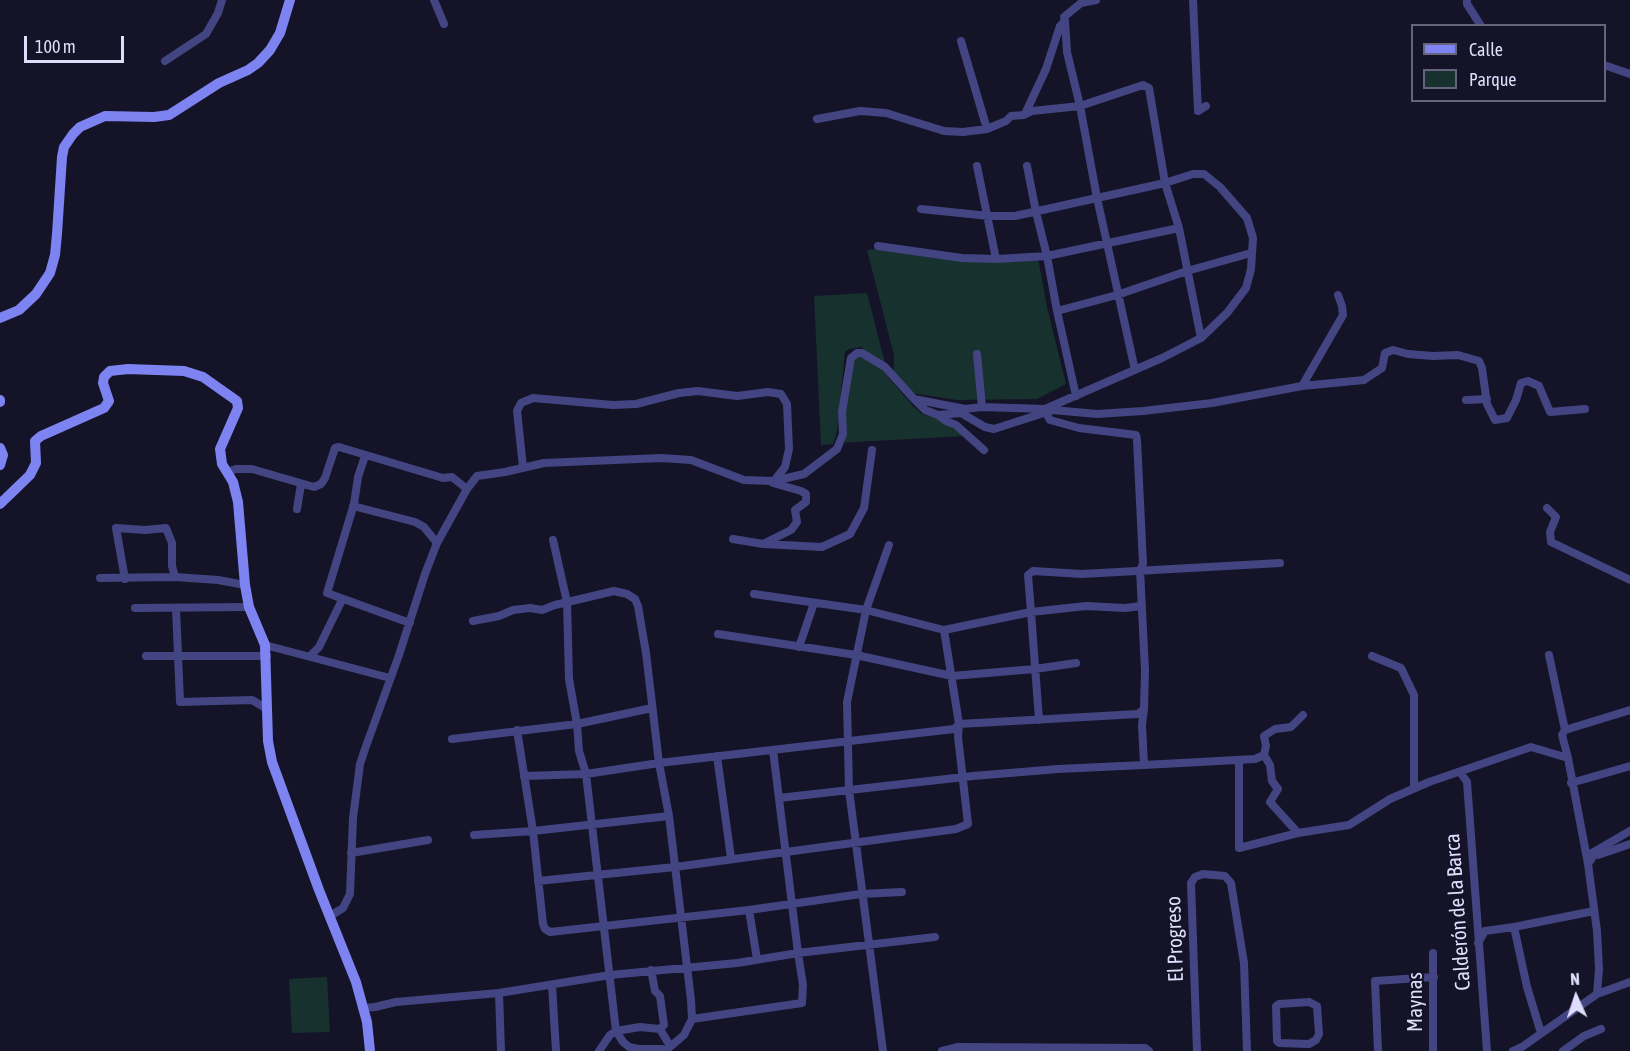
<!DOCTYPE html>
<html>
<head>
<meta charset="utf-8">
<style>
	body { margin:0 }
	#map { position:relative; width:1630px; height:1051px; overflow:hidden; background:#151328; font-family:"Asap Condensed",sans-serif }
	canvas { display:block }
	.legend { position:absolute; left:1411px; top:24px; width:195px; height:78px; box-sizing:border-box; background:#151328; border:2px solid #66647d; margin:0; padding:8px 10px; list-style:none; font-size:18px; color:#dfddfc }
	.legend li { display:flex; align-items:center; gap:12px; height:30px }
	.legend b { width:30px; border:2px solid #66647d }
	.north { position:absolute; left:1546px; top:967px; width:60px; height:60px; -webkit-text-stroke:4px #151328; paint-order:stroke; rotate:357deg; font-size:16px; font-weight:700; line-height:24px; text-align:center; color:#dfddfc }
	.north::after { content:''; display:block; margin:auto; width:21px; height:27px; background:#dfddfc; clip-path:polygon(50% 0,100% 100%,50% 72%,0 100%) }
	.scale { position:absolute; left:24px; top:36px; width:100px; height:27px; box-sizing:border-box; border:3px solid #dfddfc; border-top:0; padding-left:8px; font-size:18px; line-height:21px; white-space:nowrap; color:#dfddfc; -webkit-text-stroke:4px #151328; paint-order:stroke }
</style>
</head>
<body>
<div id="map">
<canvas width="1630" height="1051"></canvas>
<ul class="legend">
<li><b style="height:8px;background:#7e83f2"></b>Calle</li>
<li><b style="height:16px;background:#17312e"></b>Parque</li>
</ul>
<div class="north">N</div>
<div class="scale">100 m</div>
</div>
<script>
const context = document.querySelector('canvas').getContext('2d');
context.lineJoin = 'round';
function fill(path, color) {
  context.fillStyle = color;
  context.fill(path, 'evenodd');
}
function poly(rows) {
  const path = new Path2D();
  for (const r of rows) {
    path.moveTo(r[0], r[1]);
    for (let i = 2; i < r.length; i += 2) path.lineTo(r[i], r[i + 1]);
  }
  return path;
}
function stroke(path, color, width, dash) {
  context.strokeStyle = color;
  context.lineWidth = width;
  context.lineCap = dash ? 'butt' : 'round';
  context.setLineDash(dash || []);
  context.stroke(path);
}
function drawText(font, color, halo, rows, align = 'center') {
  context.font = font + ' "Asap Condensed",sans-serif';
  context.lineWidth = 4.5;
  context.setLineDash([]);
  context.textBaseline = 'middle';
  context.strokeStyle = halo;
  context.fillStyle = color;
  for (const [text, x, y, turn = 0] of rows) {
    context.save();
    context.translate(x, y);
    context.rotate((+turn || 0) * Math.PI / 180);
    context.textAlign = isNaN(turn) ? turn : align;
    if (halo) context.strokeText(text, 0, 0);
    context.fillText(text, 0, 0);
    context.restore();
  }
}
const green = poly([
	[877,249,934,258,996,263,1038,258,1047,307,1066,384,1037,399,957,400,911,393,894,375,894,355,867,250],
	[867,293,886,367,861,347,849,349,845,352,837,431,833,444,821,445,814,296],
	[857,353,880,368,914,407,922,414,939,419,966,436,837,443,842,435,850,357],
	[327,977,330,1032,292,1033,289,979]
]);
const street = poly([
	[434,0,444,24],
	[1193,0,1198,111,1206,106],
	[1467,0,1467,4,1481,26],
	[961,41,987,129],
	[165,61,206,34,218,13,222,0],
	[1604,65,1630,74],
	[1025,114,1046,69,1060,26,1065,21,1064,17,1081,3,1096,0],
	[817,119,860,111,886,113,944,131,963,132,987,129,1006,121,1011,116,1024,115,1032,111,1080,106,1143,85,1149,88,1165,183,1179,228,1201,338],
	[977,166,996,259],
	[921,209,989,216,1015,216,1097,198,1080,106,1067,52,1065,21],
	[878,246,962,258,997,259,1047,256,1036,212,1027,166],
	[1057,311,1117,295,1187,271,1251,253],
	[977,354,982,407],
	[1302,386,1343,315,1342,306,1338,295],
	[1076,396,1057,311,1047,256,1179,228],
	[914,399,925,410,938,415,946,421,956,425,984,450],
	[1466,400,1487,399],
	[938,415,961,413,985,427,994,429,1053,410,1097,414,1143,411,1212,403,1302,386,1364,380,1382,368,1385,353,1393,350,1408,354,1433,356,1458,355,1479,361,1482,368,1487,404,1495,420,1507,418,1516,400,1521,383,1528,381,1539,386,1550,412,1585,409],
	[365,456,358,477,354,504,327,593,410,623],
	[523,467,517,411,521,403,533,398,613,405,636,404,679,393,698,391,737,396,768,392,781,394,787,404,789,449,785,467,774,481],
	[227,472,236,469,252,469,314,487,321,484,325,478,335,448,339,447,443,478,452,477,467,489],
	[353,506,415,522,424,527,437,543],
	[1547,508,1556,517,1550,532,1551,542,1630,580],
	[297,509,301,484],
	[733,539,763,544,791,530,797,522,795,510,806,502,806,494,801,491,773,483],
	[553,540,567,602,569,679,577,724,579,751,586,774,616,1031,640,1027,660,1029,670,1046],
	[763,544,822,547,850,534,864,508,872,450],
	[100,578,175,577,218,580,245,585],
	[125,579,116,528,145,530,166,528,172,543,172,566,175,577],
	[754,594,866,610,944,630],
	[135,608,249,607],
	[176,608,180,702,252,700,267,709],
	[473,621,499,616,513,610,530,608,542,610,555,605,614,591,627,594,635,599,638,606,646,653,659,763,669,816,691,1000,692,1019,684,1035,665,1051],
	[718,634,856,655,952,676,1035,669,1076,663],
	[265,645,390,678],
	[799,647,814,603],
	[1549,655,1565,730],
	[146,656,267,656],
	[310,656,319,647,342,600],
	[1372,656,1401,668,1414,695,1414,788],
	[1039,720,1031,612,1086,606,1125,608,1141,606],
	[517,730,533,831,543,924,545,929,550,932,749,910,861,894,902,892],
	[452,739,577,724,652,708],
	[717,756,731,858],
	[1239,760,1239,848,1298,833,1270,802,1278,789,1272,781,1270,765,1264,755],
	[1144,765,1255,759,1264,755,1266,746,1264,736,1275,729,1291,727,1303,715],
	[1460,772,1467,782,1487,1051],
	[524,776,586,774,659,763,954,729,959,724,944,630,1031,612,1028,575,1033,571,1082,574,1280,563],
	[1571,783,1630,766],
	[779,798,973,776,1058,769,1144,765,1142,725,1144,709],
	[1298,833,1349,825,1390,799,1429,782,1531,747,1568,758],
	[474,835,533,831,669,816],
	[351,853,428,840],
	[1598,855,1630,844],
	[1588,864,1592,858,1592,853,1630,831],
	[538,881,675,867,956,829,968,824,958,737,959,724,1138,714,1144,709,1145,670,1140,570,1143,564,1137,440,1136,435,1079,428,1050,420,1046,413,1045,409,1162,358,1201,338,1227,313,1246,288,1251,269,1253,238,1247,218,1220,187,1204,174,1193,174,1165,183,1097,198,1135,370],
	[749,910,757,959],
	[330,916,343,908,350,894,353,818,360,764,365,749,399,655,425,574,437,543,467,489,477,476,505,472,544,463,661,458,691,460,744,480,774,481,804,474,837,449,843,434,842,412,851,358,857,353,862,353,885,367,914,399,965,409,982,407,1045,409],
	[1514,927,1594,911],
	[1478,943,1485,931,1514,927,1527,987,1541,1033],
	[651,970,655,991,660,996,664,1025,660,1029],
	[552,985,556,1051],
	[499,993,501,1051],
	[1597,994,1599,969,1597,931,1588,864,1568,758,1562,735,1565,730,1630,710],
	[1309,1002,1317,1006,1319,1034,1316,1040,1309,1044,1279,1043,1277,1041,1276,1006,1279,1004,1309,1002],
	[362,1008,375,1007,396,1002,499,993,610,975,737,963,798,953,935,937],
	[692,1019,802,1003,803,985,798,953,773,750],
	[599,1051,610,1035,616,1031,623,1042,629,1047,638,1049,662,1049,662,1051],
	[883,1051,849,790,847,702,866,610,889,545],
	[942,1051,958,1047,1145,1048,1149,1051],
	[1197,1051,1191,883,1195,877,1203,874,1225,876,1231,883,1244,963,1247,1051],
	[1378,1051,1375,981,1434,977],
	[1433,1051,1433,953],
	[1513,1051,1522,1047,1597,994,1630,982],
	[1563,1051,1584,1036,1601,1029]
]);
const secondary = poly([
	[0,318,19,310,36,294,50,273,55,255,57,234,62,157,64,147,73,134,80,127,105,116,154,117,169,115,219,83,248,70,258,63,270,50,280,33,290,0],
	[0,400,0,402],
	[0,448,3,455,0,465],
	[0,504,30,475,36,463,35,441,41,436,104,408,109,401,103,383,104,377,110,371,128,369,184,371,203,377,237,401,238,408,220,449,222,464,233,482,238,502,245,585,249,607,265,645,268,741,272,762,319,890,356,982,367,1022,370,1051]
]);
const streetNames = [
	["Calderón de la Barca",1458,912,-94],
	["El Progreso",1175,939,-92],
	["Maynas",1415,1002,-90]
];
fill(green, '#17312e');
stroke(street, '#434582', 8);
stroke(secondary, '#7e83f2', 10);
drawText('21px', '#dfddfc', '#151328', streetNames);
</script>
</body>
</html>
